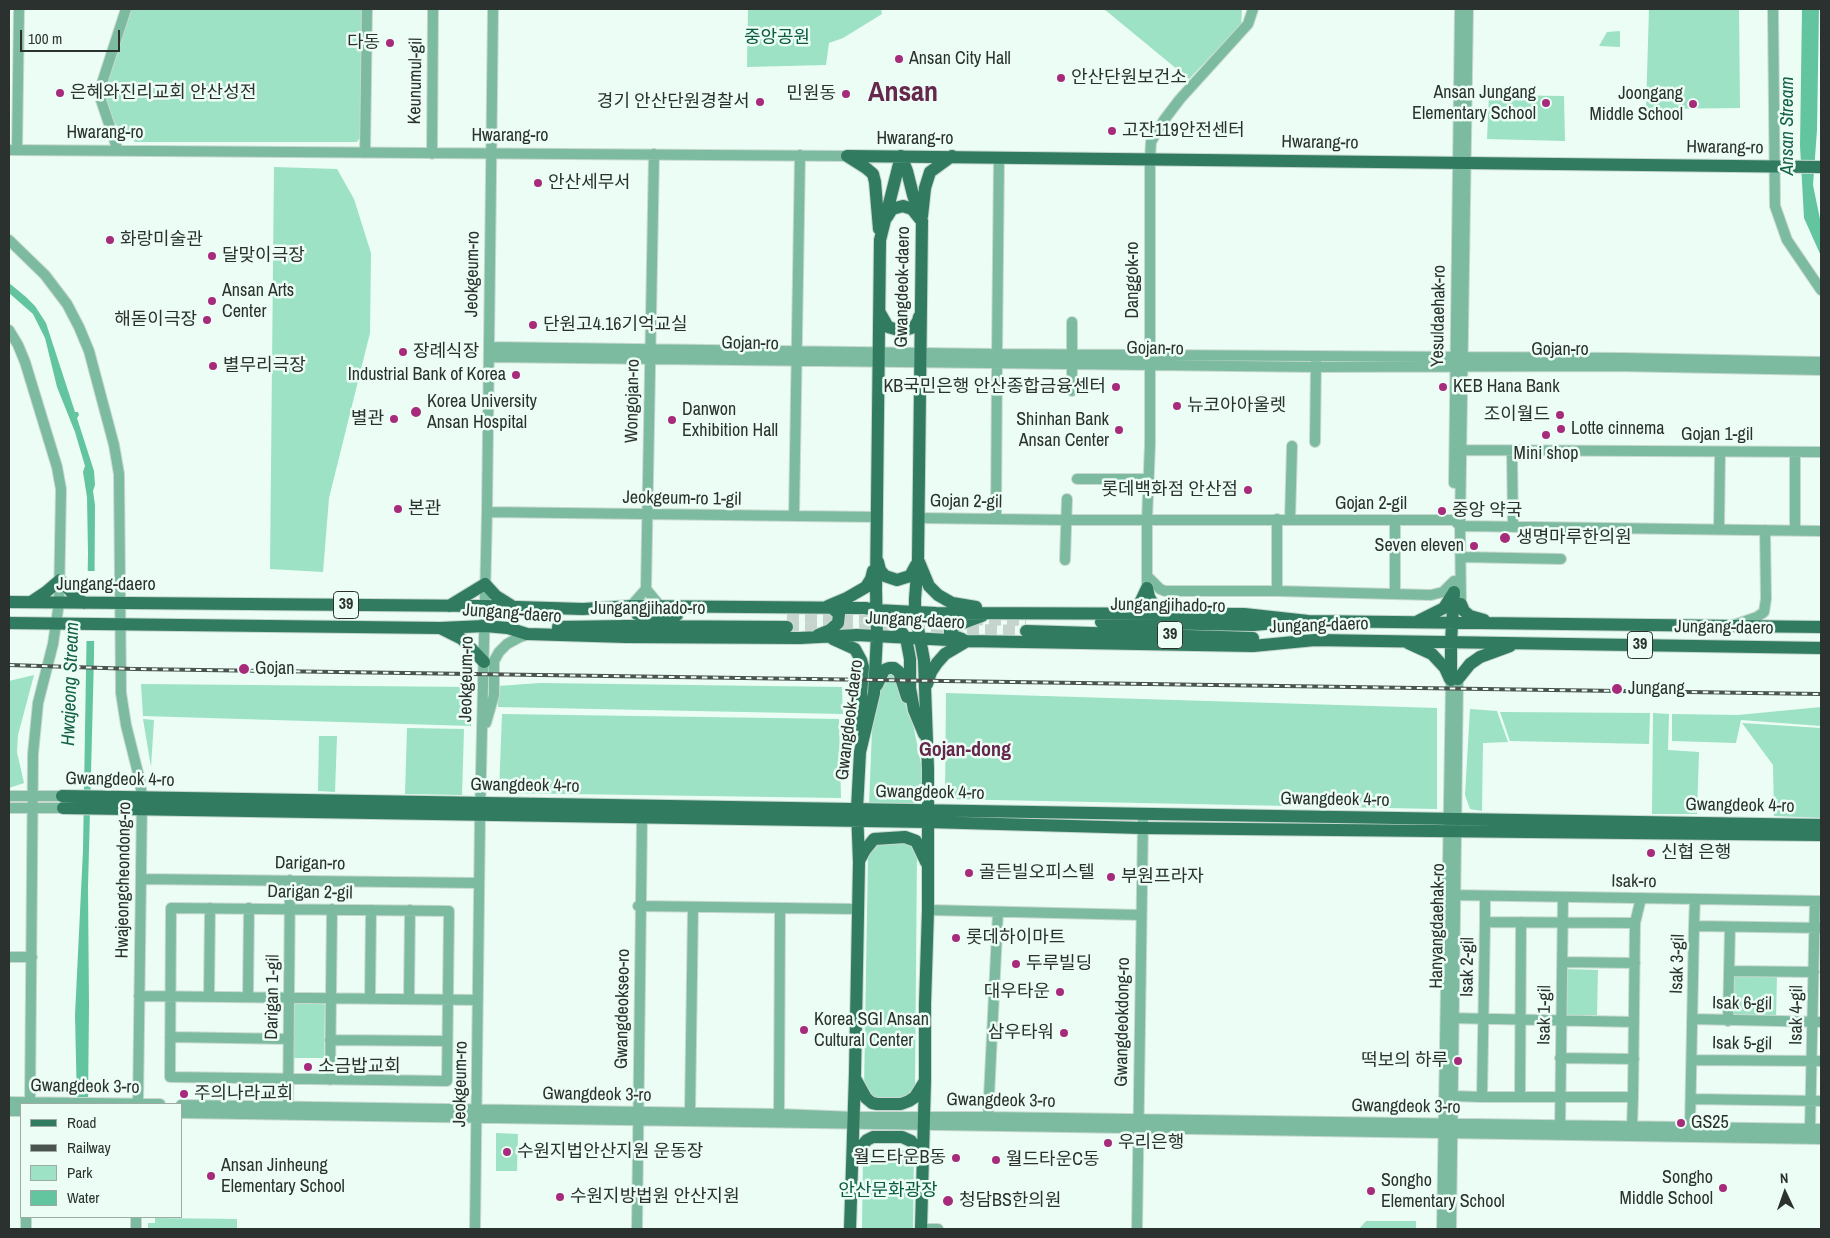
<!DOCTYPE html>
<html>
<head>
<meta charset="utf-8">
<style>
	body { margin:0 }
	#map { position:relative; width:1830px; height:1238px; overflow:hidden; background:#ebfdf4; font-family:"Archivo Narrow",sans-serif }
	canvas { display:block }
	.frame { position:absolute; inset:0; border:10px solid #2b312e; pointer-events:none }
	.legend { position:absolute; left:20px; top:1103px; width:162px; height:115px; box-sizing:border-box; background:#ebfdf4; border:1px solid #9eaba5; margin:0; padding:6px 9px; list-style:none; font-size:15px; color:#2b312e }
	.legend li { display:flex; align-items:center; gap:10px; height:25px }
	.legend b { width:25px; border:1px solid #9eaba5 }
	.north { position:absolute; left:1760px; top:1168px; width:50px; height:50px; -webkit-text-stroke:4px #ebfdf4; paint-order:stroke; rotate:357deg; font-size:14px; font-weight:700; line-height:20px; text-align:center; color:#2b312e }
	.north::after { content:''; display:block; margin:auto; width:18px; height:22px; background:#2b312e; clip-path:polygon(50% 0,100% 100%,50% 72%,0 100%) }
	.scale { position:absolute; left:20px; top:30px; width:100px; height:22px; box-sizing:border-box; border:2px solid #2b312e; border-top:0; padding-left:6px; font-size:15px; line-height:18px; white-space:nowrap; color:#2b312e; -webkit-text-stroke:4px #ebfdf4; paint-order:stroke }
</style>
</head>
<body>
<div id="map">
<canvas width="1830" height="1238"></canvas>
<div class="frame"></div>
<ul class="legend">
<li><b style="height:6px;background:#317b60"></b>Road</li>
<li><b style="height:6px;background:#4b534f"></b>Railway</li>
<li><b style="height:14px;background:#9de2c4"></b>Park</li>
<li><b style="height:14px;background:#63c59f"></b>Water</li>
</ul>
<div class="north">N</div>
<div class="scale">100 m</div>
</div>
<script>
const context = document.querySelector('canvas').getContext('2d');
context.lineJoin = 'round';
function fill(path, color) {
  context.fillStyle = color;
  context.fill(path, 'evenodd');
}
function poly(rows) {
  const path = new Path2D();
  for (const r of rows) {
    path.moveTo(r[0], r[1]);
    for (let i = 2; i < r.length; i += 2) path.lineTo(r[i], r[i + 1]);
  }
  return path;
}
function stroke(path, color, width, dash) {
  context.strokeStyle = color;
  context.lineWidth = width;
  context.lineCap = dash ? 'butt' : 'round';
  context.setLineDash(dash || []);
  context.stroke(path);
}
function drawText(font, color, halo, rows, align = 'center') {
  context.font = font + ' "Archivo Narrow","Noto Sans KR",sans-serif';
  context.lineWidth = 5;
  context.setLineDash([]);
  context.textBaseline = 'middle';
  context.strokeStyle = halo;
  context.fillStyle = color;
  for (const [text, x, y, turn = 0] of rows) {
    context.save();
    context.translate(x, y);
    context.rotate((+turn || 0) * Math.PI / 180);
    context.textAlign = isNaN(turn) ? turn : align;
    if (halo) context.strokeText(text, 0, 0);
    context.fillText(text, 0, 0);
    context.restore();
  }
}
const green = poly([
	[127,9,365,9,363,133,357,142,135,142,109,118,98,88],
	[748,9,881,9,882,14,843,38,829,43,826,65,747,67],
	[1104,9,1242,9,1241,25,1189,79],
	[1649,9,1739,9,1740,108,1646,109],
	[1620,31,1620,47,1599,46,1607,32],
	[1489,95,1564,96,1565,141,1487,139],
	[274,167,337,169,354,199,371,253,370,333,329,498,323,572,270,569],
	[891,673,895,674,900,682,908,714,913,724,922,769,921,803,869,805,872,730,882,681,884,677],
	[34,675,18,735,17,752,24,783,9,788,9,681],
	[540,683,842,687,843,714,498,707,498,686],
	[141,684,470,687,471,726,143,716],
	[946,693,1437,708,1437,809,945,799],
	[1821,707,1821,726,1741,720,1736,743,1672,741,1672,714,1738,715],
	[1470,709,1497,711,1508,742,1483,743,1482,811,1470,809,1465,795],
	[1500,712,1650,713,1649,744,1510,741],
	[1653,713,1669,714,1668,750,1699,752,1697,814,1652,814],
	[502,714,839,719,841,798,499,793],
	[143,719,154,720,151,767],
	[1742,723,1821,728,1821,818,1774,816,1773,765],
	[407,728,464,729,462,795,405,794],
	[319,736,337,736,335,792,318,791],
	[910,841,917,851,915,1087,902,1101,876,1101,864,1089,868,855,872,845],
	[1565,969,1598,970,1597,1015,1564,1015],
	[1732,975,1777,976,1776,1018,1731,1017],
	[296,1003,322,1003,325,1005,324,1058,293,1058,293,1005],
	[496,1133,518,1134,517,1171,496,1171],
	[914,1150,913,1229,862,1229,863,1153],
	[155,1218,237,1219,237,1229,148,1229,148,1223,155,1223],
	[1366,1221,1416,1221,1416,1229,1359,1229]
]);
const water = poly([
	[1802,9,1819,9,1817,130,1813,185,1821,224,1821,256,1804,218,1800,146],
	[9,283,26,297,35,306,46,323,75,412,78,412,79,415,77,418,94,471,95,485,93,491,95,505,94,657,88,887,89,1006,88,1104,77,1104,75,1015,83,850,88,553,87,497,83,472,85,466,75,432,57,387,45,338,33,314,9,293]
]);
const pier = poly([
	[85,571,97,571,97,641,84,641]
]);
const majorTunnel = poly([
	[787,616,926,619],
	[971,619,1026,620],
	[787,627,1026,631]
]);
const minor = poly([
	[1773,9,1775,206,1787,240,1821,290],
	[9,150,847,156],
	[17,150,19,9],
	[118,151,101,100,102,83,126,9],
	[365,153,367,9],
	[432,154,433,9],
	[9,240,45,275,67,304,79,327,89,351,106,415,114,445,119,474,121,693,126,725,140,781,142,797,138,1104],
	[1072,322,1072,391],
	[9,330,18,345,25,362,57,467,61,489,59,603,53,644,38,703,33,754,30,1104],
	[489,347,997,354,1624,358,1821,362],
	[997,354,999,157],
	[489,357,1316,367,1614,366,1821,370],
	[1315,442,1316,361],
	[1462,450,1821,452],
	[1512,451,1513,527],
	[1077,479,1149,479],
	[1454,483,1460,9],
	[487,512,877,517],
	[794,516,800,155],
	[918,518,1066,520,1454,520,1460,526,1821,531],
	[996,519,997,363],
	[1277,519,1277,591],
	[1290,520,1292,446],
	[1719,529,1720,452],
	[1795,530,1795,452],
	[1461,557,1561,559],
	[1065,560,1067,499],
	[1147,576,1160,589,1165,591,1277,591,1431,595,1443,592,1454,581],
	[1147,588,1147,520,1150,444,1150,159,1151,142,1164,120,1180,99,1248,24,1253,9],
	[646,589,654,154],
	[646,589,660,606],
	[1395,593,1395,520],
	[1461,604,1460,526,1468,9],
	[631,606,646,589],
	[1734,625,1757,617,1764,612,1766,599,1765,530],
	[486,723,494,695,494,661,499,652,507,644,520,637,530,634],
	[9,796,62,796],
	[9,808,63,808],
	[141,879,479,883],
	[1450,895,1821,901],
	[638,906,857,909],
	[171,908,449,911,447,1081,170,1077,171,908],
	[928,910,1141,915],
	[1485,922,1485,896],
	[1635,923,1641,898],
	[1694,926,1695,899],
	[9,957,32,957],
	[1562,962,1635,963],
	[1729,971,1814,972],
	[139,996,478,1000],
	[209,997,210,908],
	[248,997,249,908],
	[370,999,371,910],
	[409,999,410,910],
	[1449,1018,1634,1022],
	[1692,1019,1821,1022],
	[1728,1021,1730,927],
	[170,1037,289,1039],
	[330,1040,447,1041],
	[1560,1058,1634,1059],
	[1692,1060,1821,1061],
	[330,1080,332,909],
	[1453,1096,1482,1097],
	[1520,1097,1521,922],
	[1691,1099,1821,1101],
	[9,1102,160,1104],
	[181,1105,779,1114,855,1117,988,1117,1821,1129],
	[9,1111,21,1111],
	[288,1112,290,880],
	[690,1112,693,907],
	[181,1113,1821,1139],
	[779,1114,780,909],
	[988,1117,998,912],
	[1632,1127,1633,1097,1635,923,1485,922,1482,1097,1633,1097],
	[1690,1127,1694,926,1821,928],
	[1810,1129,1815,901],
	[1560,1131,1563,897],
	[26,1229,26,1217],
	[136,1229,136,1217],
	[475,1229,480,816,487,512,493,9],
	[637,1229,642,818],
	[921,1229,938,1229],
	[1137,1229,1143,820],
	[1442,1229,1451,680],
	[1451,1229,1458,679]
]);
const major = poly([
	[847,156,1821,167],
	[847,156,866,168,873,174,875,182,879,229],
	[901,156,907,171,913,195,922,221,918,560,915,599,915,612,924,660,928,769,928,910,925,1004,925,1080,921,1229],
	[922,216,925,188,930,172,952,156],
	[887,217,892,209,903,206,912,209,920,219],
	[880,313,888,327,895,329,908,329,914,327,918,321,919,317],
	[878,562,880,570,885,576,897,580,910,576,916,565],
	[919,562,929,586,938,595,952,603,976,607],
	[9,602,485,606,583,609,631,606,865,608,876,610,936,613,1244,614,1308,621,1821,627],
	[31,602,46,592,60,580,75,596,84,603],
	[1461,604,1464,611,1470,616,1484,620],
	[449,606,485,584,496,596,512,606],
	[828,606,847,598,866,587,871,579,873,571],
	[878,612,886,615,897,626,906,638,910,659,910,688,914,710,924,734],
	[1128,613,1140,603,1147,588,1149,597,1153,604,1165,614],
	[637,614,677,615],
	[1418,621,1444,608,1454,592],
	[1101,622,1253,625,1275,623],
	[9,623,440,628,485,626,508,628,527,634,626,637,800,638,857,635,967,641,1253,646,1315,640,1821,648],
	[558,627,625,626,787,627],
	[442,629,462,639,484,662],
	[1026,631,1253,638],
	[818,635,830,630,838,623,839,614,833,609],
	[833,639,855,649,861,660,863,667,859,725],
	[962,639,950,635,950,628,982,616],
	[1408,643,1432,654,1445,668,1450,679],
	[1458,679,1470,664,1480,657,1510,646],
	[1451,680,1451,642,1454,592],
	[927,684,931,672,937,663,945,654,967,641],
	[877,685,884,670,889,668,894,668,899,672,907,697],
	[62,796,1821,825],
	[63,808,928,822,1142,828,1821,835],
	[859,861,865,850,874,839,905,837,916,841,926,862],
	[856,1080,866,1098,872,1103,877,1104,901,1104,909,1101,915,1097,925,1081],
	[854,1159,858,1150,867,1140,873,1137,902,1137,911,1141,914,1145,917,1158,920,1162],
	[850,1229,855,1073,859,862,857,809,860,752,874,693,877,635,876,590,880,240,901,156]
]);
const rail = poly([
	[9,665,135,669,1821,694]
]);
const markers = [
	[390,43,5,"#a72a7b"],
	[899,59,5,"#a72a7b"],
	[1061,78,5,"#a72a7b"],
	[60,93,5,"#a72a7b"],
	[846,94,5,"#a72a7b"],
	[760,102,5,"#a72a7b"],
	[1546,103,5,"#a72a7b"],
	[1693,104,5,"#a72a7b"],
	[1112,131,5,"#a72a7b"],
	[538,183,5,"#a72a7b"],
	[110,240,5,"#a72a7b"],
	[212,256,5,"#a72a7b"],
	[212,301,5,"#a72a7b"],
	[207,320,5,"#a72a7b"],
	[533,325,5,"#a72a7b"],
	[403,352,5,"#a72a7b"],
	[213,366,5,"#a72a7b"],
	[516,375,5,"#a72a7b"],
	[1116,387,5,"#a72a7b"],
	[1443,387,5,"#a72a7b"],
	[1177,406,5,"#a72a7b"],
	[416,412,6,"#a72a7b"],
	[1560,415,5,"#a72a7b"],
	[394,419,5,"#a72a7b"],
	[672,420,5,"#a72a7b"],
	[1561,429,5,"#a72a7b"],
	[1119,430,5,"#a72a7b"],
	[1546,435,5,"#a72a7b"],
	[1248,490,5,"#a72a7b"],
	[398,509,5,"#a72a7b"],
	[1442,511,5,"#a72a7b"],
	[1505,538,6,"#a72a7b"],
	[1474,546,5,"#a72a7b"],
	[244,669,6,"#a72a7b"],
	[1617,689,6,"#a72a7b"],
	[1651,853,5,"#a72a7b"],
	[969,873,5,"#a72a7b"],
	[1111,877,5,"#a72a7b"],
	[956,938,5,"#a72a7b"],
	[1016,964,5,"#a72a7b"],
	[1060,992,5,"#a72a7b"],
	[804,1030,5,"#a72a7b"],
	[1064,1033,5,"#a72a7b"],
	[1458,1061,5,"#a72a7b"],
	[308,1067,5,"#a72a7b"],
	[184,1094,5,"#a72a7b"],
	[1681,1123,5,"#a72a7b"],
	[1108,1143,5,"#a72a7b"],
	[507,1152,5,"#a72a7b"],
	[956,1158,5,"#a72a7b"],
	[996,1160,5,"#a72a7b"],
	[211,1176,5,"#a72a7b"],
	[1723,1188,5,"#a72a7b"],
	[1371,1191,5,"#a72a7b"],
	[560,1197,5,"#a72a7b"],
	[948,1201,6,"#a72a7b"]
];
const shields = [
	[346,605,25],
	[1170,635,25],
	[1640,645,25]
];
const shieldNames = [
	["39",346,605],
	["39",1170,635],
	["39",1640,645]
];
const parkNames = [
	["중앙공원",777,38],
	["안산문화광장",888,1191]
];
const poiNames = [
	["다동",380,43,"right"],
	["Ansan City Hall",909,59],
	["안산단원보건소",1071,78],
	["은혜와진리교회 안산성전",70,93],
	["Ansan Jungang",1536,93,"right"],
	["Elementary School",1536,114,"right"],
	["민원동",836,94,"right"],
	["Joongang",1683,94,"right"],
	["Middle School",1683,115,"right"],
	["경기 안산단원경찰서",750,102,"right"],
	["고잔119안전센터",1122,131],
	["안산세무서",548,183],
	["화랑미술관",120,240],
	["달맞이극장",222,256],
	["Ansan Arts",222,291],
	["Center",222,312],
	["해돋이극장",197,320,"right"],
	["단원고4.16기억교실",543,325],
	["장례식장",413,352],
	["별무리극장",223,366],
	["Industrial Bank of Korea",506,375,"right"],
	["KB국민은행 안산종합금융센터",1106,387,"right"],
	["KEB Hana Bank",1453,387],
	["Korea University",427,402],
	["Ansan Hospital",427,423],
	["뉴코아아울렛",1187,406],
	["Danwon",682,410],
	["Exhibition Hall",682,431],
	["조이월드",1550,415,"right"],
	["별관",384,419,"right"],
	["Shinhan Bank",1109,420,"right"],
	["Ansan Center",1109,441,"right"],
	["Lotte cinnema",1571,429],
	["Mini shop",1546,454,"center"],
	["롯데백화점 안산점",1238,490,"right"],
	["본관",408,509],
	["중앙 약국",1452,511],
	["생명마루한의원",1516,538],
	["Seven eleven",1464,546,"right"],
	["Gojan",255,669],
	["Jungang",1628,689],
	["신협 은행",1661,853],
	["골든빌오피스텔",979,873],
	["부원프라자",1121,877],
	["롯데하이마트",966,938],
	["두루빌딩",1026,964],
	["대우타운",1050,992,"right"],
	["Korea SGI Ansan",814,1020],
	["Cultural Center",814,1041],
	["삼우타워",1054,1033,"right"],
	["떡보의 하루",1448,1061,"right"],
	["소금밥교회",318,1067],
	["주의나라교회",194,1094],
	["GS25",1691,1123],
	["우리은행",1118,1143],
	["수원지법안산지원 운동장",517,1152],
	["월드타운B동",946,1158,"right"],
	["월드타운C동",1006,1160],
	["Ansan Jinheung",221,1166],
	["Elementary School",221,1187],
	["Songho",1713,1178,"right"],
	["Middle School",1713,1199,"right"],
	["Songho",1381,1181],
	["Elementary School",1381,1202],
	["수원지방법원 안산지원",570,1197],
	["청담BS한의원",959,1201]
];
const streetNames = [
	["Keunumul-gil",416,81,-89],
	["Hwarang-ro",105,133],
	["Hwarang-ro",510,136],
	["Hwarang-ro",915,139],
	["Hwarang-ro",1320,143,1],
	["Hwarang-ro",1725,148,1],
	["Jeokgeum-ro",473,274,-89],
	["Danggok-ro",1133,280,-90],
	["Gwangdeok-daero",903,287,-89],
	["Yesuldaehak-ro",1439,316,-89],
	["Gojan-ro",750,344,1],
	["Gojan-ro",1155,349,1],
	["Gojan-ro",1560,350],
	["Wongojan-ro",633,401,-89],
	["Gojan 1-gil",1717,435],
	["Jeokgeum-ro 1-gil",682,499,1],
	["Gojan 2-gil",966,502,1],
	["Gojan 2-gil",1371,504],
	["Jungang-daero",106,585],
	["Jungangjihado-ro",1168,606,1],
	["Jungangjihado-ro",648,609],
	["Jungang-daero",512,614,4],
	["Jungang-daero",915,621,3],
	["Jungang-daero",1319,626,-2],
	["Jungang-daero",1724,628,1],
	["Jeokgeum-ro",467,679,-89],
	["Gwangdeok-daero",850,720,-83],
	["Gwangdeok 4-ro",120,780,1],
	["Gwangdeok 4-ro",525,786,1],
	["Gwangdeok 4-ro",930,793,1],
	["Gwangdeok 4-ro",1335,800,1],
	["Gwangdeok 4-ro",1740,806,1],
	["Darigan-ro",310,864,1],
	["Hwajeongcheondong-ro",124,880,-89],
	["Isak-ro",1634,882,1],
	["Darigan 2-gil",310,893,1],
	["Hanyangdaehak-ro",1438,926,-89],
	["Isak 3-gil",1678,964,-88],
	["Isak 2-gil",1468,967,-89],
	["Darigan 1-gil",273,997,-89],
	["Isak 6-gil",1742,1004,1],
	["Gwangdeokseo-ro",623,1009,-89],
	["Isak 1-gil",1545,1015,-89],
	["Isak 4-gil",1797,1015,-89],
	["Gwangdeokdong-ro",1123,1022,-89],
	["Isak 5-gil",1742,1044,1],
	["Jeokgeum-ro",461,1084,-89],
	["Gwangdeok 3-ro",85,1087,1],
	["Gwangdeok 3-ro",597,1095,1],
	["Gwangdeok 3-ro",1001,1101,1],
	["Gwangdeok 3-ro",1406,1107,1]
];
const waterNames = [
	["Ansan Stream",1788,126,-90],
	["Hwajeong Stream",71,684,-88]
];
const quarterNames = [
	["Gojan-dong",965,751]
];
const townNames = [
	["Ansan",903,93]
];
fill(green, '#9de2c4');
fill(water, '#63c59f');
fill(pier, '#ebfdf4');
stroke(majorTunnel, '#c5d4cc', 12, [12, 6]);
stroke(minor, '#c8d8d0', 12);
stroke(major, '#c8d8d0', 14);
stroke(minor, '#7cbba0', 10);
stroke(major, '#317b60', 12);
stroke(rail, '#4b534f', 4);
stroke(rail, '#ebfdf4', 2, [5.5]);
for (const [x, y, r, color] of markers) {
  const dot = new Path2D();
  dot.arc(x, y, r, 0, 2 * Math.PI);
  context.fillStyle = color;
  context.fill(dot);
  stroke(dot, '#ebfdf4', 2);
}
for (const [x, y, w] of shields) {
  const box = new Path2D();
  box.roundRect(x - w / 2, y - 13.5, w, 27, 4);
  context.fillStyle = '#ebfdf4';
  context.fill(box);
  stroke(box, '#2b312e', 1);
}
drawText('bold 16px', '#2b312e', null, shieldNames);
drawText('18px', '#095a41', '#ebfdf4', parkNames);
drawText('18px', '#2b312e', '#ebfdf4', poiNames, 'left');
drawText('18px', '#2b312e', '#ebfdf4', streetNames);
drawText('italic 19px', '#166248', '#ebfdf4', waterNames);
drawText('bold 20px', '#65274c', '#ebfdf4', quarterNames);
drawText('bold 28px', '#65274c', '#ebfdf4', townNames);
</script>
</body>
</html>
